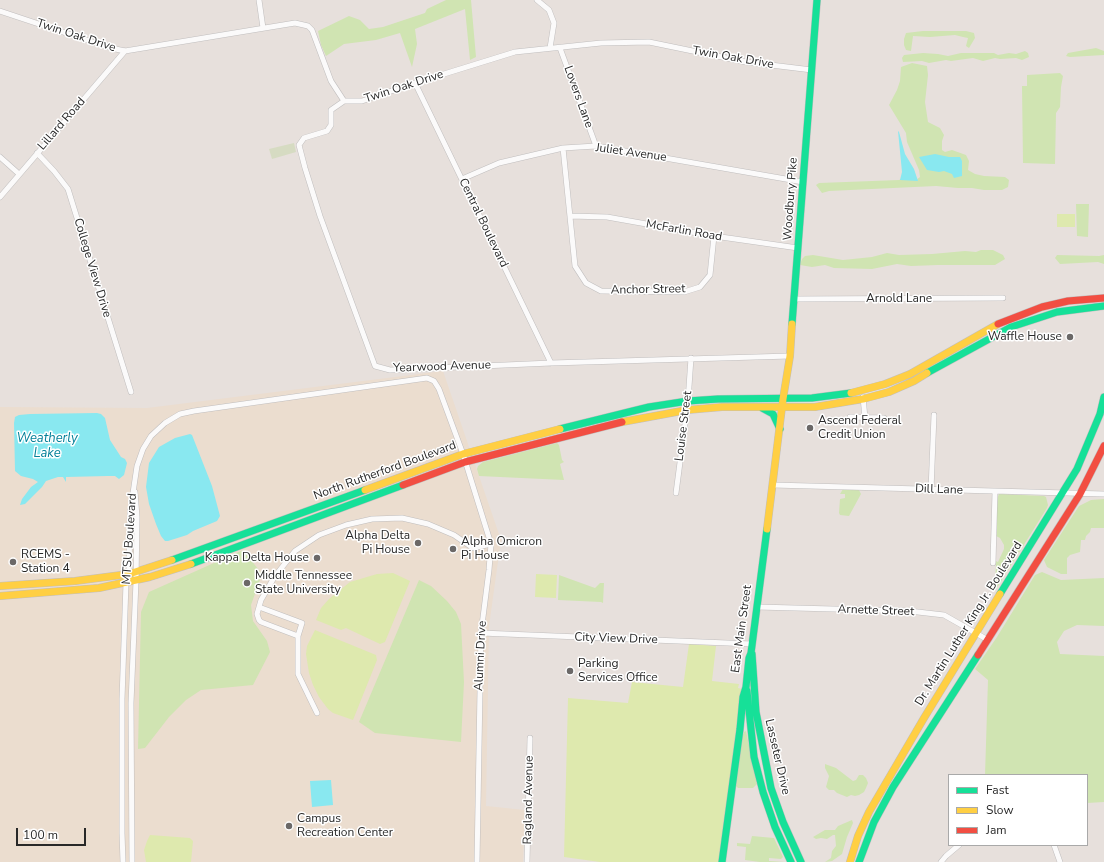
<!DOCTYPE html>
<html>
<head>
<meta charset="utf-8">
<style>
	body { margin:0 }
	#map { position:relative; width:1104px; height:862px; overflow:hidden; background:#e7e0dc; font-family:"Nunito Sans",sans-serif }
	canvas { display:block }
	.legend { position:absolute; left:948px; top:774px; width:140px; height:72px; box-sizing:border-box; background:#fff; border:1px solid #a9a9a9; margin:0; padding:5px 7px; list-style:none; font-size:12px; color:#282828 }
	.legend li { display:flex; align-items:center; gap:8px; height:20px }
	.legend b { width:20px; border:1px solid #a9a9a9 }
	.scale { position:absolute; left:16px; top:828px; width:70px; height:18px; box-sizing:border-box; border:2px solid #282828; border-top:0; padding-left:5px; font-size:12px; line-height:14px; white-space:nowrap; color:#282828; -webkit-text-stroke:3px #fff; paint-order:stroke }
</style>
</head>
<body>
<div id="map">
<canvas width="1104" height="862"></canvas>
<ul class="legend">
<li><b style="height:5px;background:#16e098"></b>Fast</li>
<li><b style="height:5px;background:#ffcf43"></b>Slow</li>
<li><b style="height:5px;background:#f24e42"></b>Jam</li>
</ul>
<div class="scale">100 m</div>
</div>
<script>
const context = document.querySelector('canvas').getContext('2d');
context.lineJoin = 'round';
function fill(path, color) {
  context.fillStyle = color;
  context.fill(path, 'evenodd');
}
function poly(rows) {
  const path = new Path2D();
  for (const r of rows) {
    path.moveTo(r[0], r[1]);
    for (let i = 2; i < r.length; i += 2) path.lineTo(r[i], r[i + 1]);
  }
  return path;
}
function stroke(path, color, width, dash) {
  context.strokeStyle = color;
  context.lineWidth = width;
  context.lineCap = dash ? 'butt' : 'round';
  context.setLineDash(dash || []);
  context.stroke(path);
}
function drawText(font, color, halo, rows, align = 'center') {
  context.font = font + ' "Nunito Sans",sans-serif';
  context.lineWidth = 3;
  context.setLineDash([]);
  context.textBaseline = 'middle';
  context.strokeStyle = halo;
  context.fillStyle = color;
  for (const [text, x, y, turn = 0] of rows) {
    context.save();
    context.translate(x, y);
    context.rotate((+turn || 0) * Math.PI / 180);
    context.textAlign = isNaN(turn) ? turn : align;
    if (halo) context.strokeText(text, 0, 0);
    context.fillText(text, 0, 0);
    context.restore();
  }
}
const education = poly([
	[443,371,501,540,489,626,486,806,525,810,523,862,0,862,0,407,147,408]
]);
const green = poly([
	[446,0,471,0,476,57,470,60,465,9,415,29,417,44,412,67,400,33,376,40,344,44,326,56,321,45,318,31,349,16,360,20,369,29,383,27,425,13,427,9],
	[923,31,966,31,974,33,975,38,969,48,966,46,968,38,963,37,955,35,930,37,913,36,911,51,906,50,904,45,904,39,906,33],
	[1096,48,1104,51,1104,55,1070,57,1066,56,1068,53],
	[1025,51,1028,53,1029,57,1022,60,1016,58,1000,59,995,58,983,61,973,58,951,61,946,60,929,63,922,61,903,62,902,58,904,55,923,53,938,54,948,56,961,53,994,53,998,55,1009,53,1016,54],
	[912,63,927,66,928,75,925,102,928,122,940,128,944,135,942,141,942,150,945,152,952,150,966,155,969,161,968,170,975,174,984,176,1005,177,1009,180,1008,187,1002,190,984,190,972,188,958,188,936,186,829,191,822,193,816,185,819,183,899,180,904,178,916,180,920,177,919,170,907,142,906,133,889,105,897,90,900,81,901,67],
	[1060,73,1063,76,1061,87,1060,107,1056,113,1055,164,1023,163,1022,86,1027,86,1027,75],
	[1076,204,1089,204,1088,237,1077,236],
	[981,250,993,250,1003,255,1005,259,995,265,938,265,911,266,897,264,872,269,834,268,825,265,812,267,800,265,802,259,805,256,813,255,843,260,872,257,887,253,899,255,932,254,965,251,976,252],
	[1057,255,1099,256,1104,255,1104,264,1098,262,1060,264,1055,258],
	[557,443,559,445,562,460,564,462,560,464,564,480,479,476,477,469,478,466,483,462],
	[843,489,859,490,861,494,849,516,840,515,839,513,840,499,845,498,845,494,840,494],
	[999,494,1044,496,1046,497,1048,505,1047,508,995,591,996,561,998,562,1004,549,1004,545,1000,538,996,536,997,499],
	[1104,499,1104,528,1091,528,1090,532,1086,536,1085,540,1081,540,1080,552,1070,555,1067,558,1067,574,1061,574,1047,567,1044,560,1079,506,1091,500],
	[243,550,262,574,251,605,253,621,267,641,270,652,253,685,201,690,186,700,169,717,145,748,138,749,141,612,149,592],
	[1042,572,1061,580,1104,578,1104,626,1077,625,1064,631,1057,642,1060,654,1104,656,1104,802,1087,803,1087,775,985,775,988,680,975,669,997,637,1035,575],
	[559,575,595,588,600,583,604,583,603,603,601,602,558,600],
	[419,580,431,586,447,601,456,612,461,624,464,682,461,742,375,733,359,722],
	[746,731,757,784,753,788,738,788,736,786,742,738,744,732],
	[825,764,836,768,853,781,856,780,859,775,863,775,866,778,868,783,866,788,864,792,859,795,855,796,851,795,847,797,837,793,834,790,829,790,826,787,829,776,825,768],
	[852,820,853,823,847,837,842,854,832,861,825,862,831,858,832,851,836,846,835,835,833,835,827,839,821,838,816,839,813,837,825,830,835,830,838,826],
	[752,836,774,838,783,857,781,859,769,858,769,861,785,862,760,862,745,860,746,847,737,846,737,843,750,844]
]);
const cemetery = poly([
	[294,143,296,152,272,159,269,149]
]);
const pitch = poly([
	[1057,214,1075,214,1075,227,1057,227],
	[393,573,410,581,385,642,380,644,346,628,341,630,316,620,321,608,329,599,350,582,377,574],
	[536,574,557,575,556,598,535,597],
	[315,630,376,655,377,660,353,720,333,713,328,709,319,697,313,685,309,673,306,654,307,646],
	[689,644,716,646,712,681,739,684,738,688,742,689,719,862,600,862,564,857,568,698,628,703,632,682,683,687],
	[150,835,190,838,193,841,191,862,146,862,144,850,147,841]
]);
const water = poly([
	[898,131,899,132,905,154,914,169,918,181,900,180,902,172],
	[935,154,949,157,960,157,962,161,962,176,954,178,952,174,944,171,939,172,927,170,919,157],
	[97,413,101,414,105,418,110,440,121,457,125,459,127,463,124,475,119,479,115,476,108,476,66,477,66,482,63,477,58,477,46,481,42,487,25,504,20,505,22,499,31,487,38,482,33,479,21,476,15,471,14,423,15,417,19,415,30,414],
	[190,434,192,435,212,486,220,516,217,521,193,531,187,535,168,541,165,541,161,536,156,524,149,504,146,487,149,463,159,447,175,438],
	[331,780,333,805,312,807,310,781]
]);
const street = poly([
	[259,0,263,28],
	[537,0,549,10,554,23,550,48],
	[0,11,111,48,125,51,295,23,308,26,312,30,331,81,344,101],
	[560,48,596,146],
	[415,83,551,363],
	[344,101,331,110,331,125,327,131,304,138,299,145,305,168,320,216,375,366,390,370,551,363,790,356],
	[344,101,362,101,415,83,515,52,601,43,649,42,746,62,812,70],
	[563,148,575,266,586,283,601,291,684,292,700,287,710,275,714,236],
	[37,153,54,171,68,189,131,392],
	[0,157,19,174],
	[462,179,499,163,563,148,596,146,803,182],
	[0,197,125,51],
	[570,216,607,217,714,236,798,248],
	[795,299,1003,298],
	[863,397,865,418],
	[850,417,884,418],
	[773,485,1104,494],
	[931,490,934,415],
	[676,493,688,401,691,358],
	[993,563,995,492],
	[259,607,302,623,298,636,261,622,259,620,257,614,261,600,275,576,295,551,319,535,346,525,372,519,402,518,428,524,454,535,473,548,491,544],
	[757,607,909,611,944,615,988,640],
	[481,633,752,644],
	[298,636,298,674,317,713],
	[1054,845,1060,862],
	[123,862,122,833,122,699,126,583,129,574,130,513,137,466,143,449,151,436,165,423,180,414,194,411,427,378,434,381,439,389,463,454,491,544,489,570,481,633,477,862],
	[132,862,131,703,136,581,137,517,135,492],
	[527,862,530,738],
	[941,862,946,856,959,845]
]);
const fast = poly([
	[792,324,817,0],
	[927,373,1011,327,1057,312,1104,306],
	[762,408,773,414,780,429],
	[560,429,649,407,688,401,718,399,812,398,851,393],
	[172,560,365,490],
	[191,564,403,485],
	[1000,594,1077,469,1100,414,1104,397],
	[752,654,756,712,771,788,783,822,801,862],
	[747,691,754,757,763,792,775,827,791,862],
	[722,862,740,729,743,697,746,687,749,658,751,653,767,529],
	[859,862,874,822,893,787,978,655]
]);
const slow = poly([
	[851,393,885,384,910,374,998,324],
	[622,422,687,410,722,407,815,407,863,399,889,392,914,381,927,373],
	[365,490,463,454,560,429],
	[767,529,783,399,790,356,792,324],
	[0,586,75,581,129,574,172,560],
	[0,596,99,588,150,577,191,564],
	[850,862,858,836,869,812,924,718,1000,594]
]);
const jam = poly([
	[998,324,1042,307,1068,301,1104,298],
	[403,485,465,462,622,422],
	[978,655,1080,494,1104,446]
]);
const markers = [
	[1070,337,4,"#6b6867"],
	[810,428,4,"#6b6867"],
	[418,543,4,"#6b6867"],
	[453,549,4,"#6b6867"],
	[317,558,4,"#6b6867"],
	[13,562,4,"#6b6867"],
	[247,583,4,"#6b6867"],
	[570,671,4,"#6b6867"],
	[289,826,4,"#6b6867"]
];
const streetNames = [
	["Twin Oak Drive",76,36,18],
	["Twin Oak Drive",733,58,10],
	["Twin Oak Drive",404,87,-18],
	["Lovers Lane",578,97,70],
	["Lillard Road",62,124,-49],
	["Juliet Avenue",631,153,8],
	["Woodbury Pike",791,199,-86],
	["Central Boulevard",483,223,64],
	["McFarlin Road",684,231,10],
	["College View Drive",92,268,73],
	["Anchor Street",648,290,-1],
	["Arnold Lane",899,299],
	["Yearwood Avenue",442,367,-2],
	["Louise Street",684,426,-83],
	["North Rutherford Boulevard",385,471,-20],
	["Dill Lane",939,490,2],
	["MTSU Boulevard",130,539,-86],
	["Arnette Street",876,611,2],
	["Dr. Martin Luther King Jr. Boulevard",969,624,-58],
	["East Main Street",742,629,-82],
	["City View Drive",616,639,2],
	["Alumni Drive",481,656,-87],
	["Lasseter Drive",777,757,77],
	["Ragland Avenue",529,800,-89]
];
const poiNames = [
	["Waffle House",1062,337,"right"],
	["Ascend Federal",818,421],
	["Credit Union",818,435],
	["Alpha Delta",410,536,"right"],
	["Pi House",410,550,"right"],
	["Alpha Omicron",461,542],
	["Pi House",461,556],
	["RCEMS -",21,555],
	["Station 4",21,569],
	["Kappa Delta House",309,558,"right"],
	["Middle Tennessee",255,576],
	["State University",255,590],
	["Parking",578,664],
	["Services Office",578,678],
	["Campus",297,819],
	["Recreation Center",297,833]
];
const waterNames = [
	["Weatherly",47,439],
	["Lake",47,454]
];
fill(education, '#ebddcf');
fill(green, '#d0e4b2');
fill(cemetery, '#d6dbc2');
fill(pitch, '#dee9ae');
fill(water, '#89e8f0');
stroke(street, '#c0bebe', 6);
stroke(fast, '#c0bebe', 8);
stroke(slow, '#c0bebe', 8);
stroke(jam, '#c0bebe', 8);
stroke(street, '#fbfafa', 5);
stroke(fast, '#16e098', 7);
stroke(slow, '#ffcf43', 7);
stroke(jam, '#f24e42', 7);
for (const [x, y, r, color] of markers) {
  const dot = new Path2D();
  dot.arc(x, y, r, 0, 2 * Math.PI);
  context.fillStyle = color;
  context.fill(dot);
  stroke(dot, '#fff', 1.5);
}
drawText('12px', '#282828', '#fff', streetNames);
drawText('12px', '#282828', '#fff', poiNames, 'left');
drawText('italic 13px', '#048199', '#fff', waterNames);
</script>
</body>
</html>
